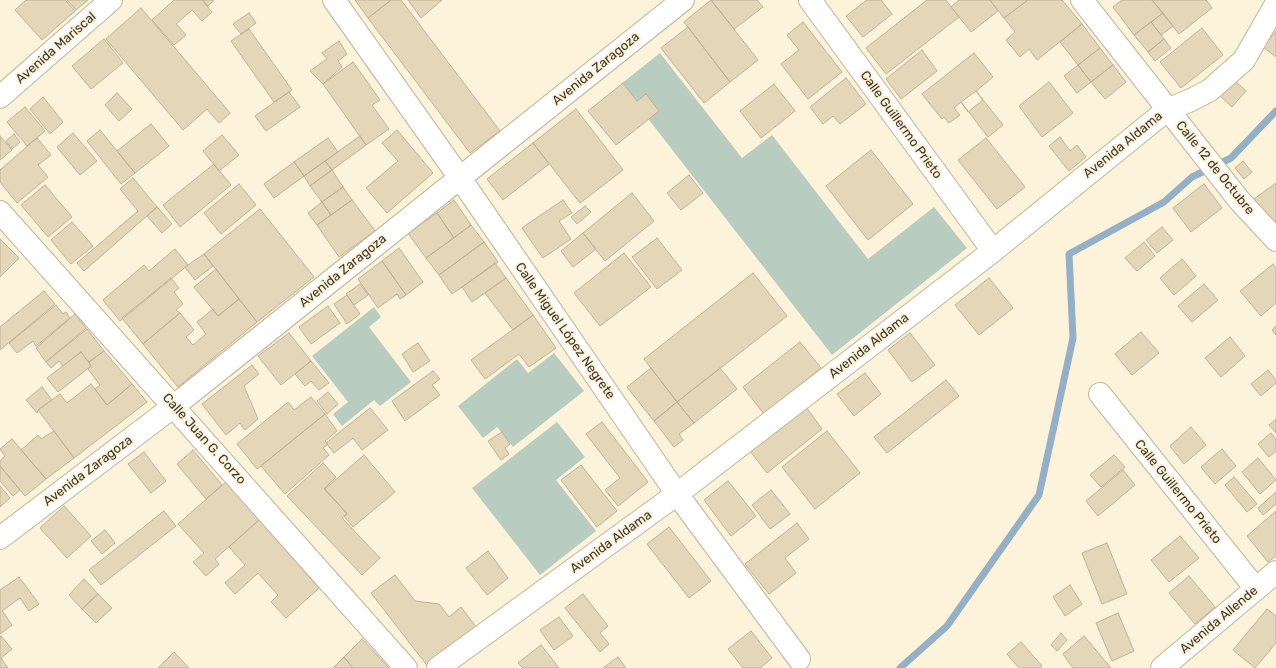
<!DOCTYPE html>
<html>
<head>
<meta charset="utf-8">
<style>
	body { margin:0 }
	canvas { display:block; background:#fdf2da }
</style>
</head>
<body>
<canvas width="1276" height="668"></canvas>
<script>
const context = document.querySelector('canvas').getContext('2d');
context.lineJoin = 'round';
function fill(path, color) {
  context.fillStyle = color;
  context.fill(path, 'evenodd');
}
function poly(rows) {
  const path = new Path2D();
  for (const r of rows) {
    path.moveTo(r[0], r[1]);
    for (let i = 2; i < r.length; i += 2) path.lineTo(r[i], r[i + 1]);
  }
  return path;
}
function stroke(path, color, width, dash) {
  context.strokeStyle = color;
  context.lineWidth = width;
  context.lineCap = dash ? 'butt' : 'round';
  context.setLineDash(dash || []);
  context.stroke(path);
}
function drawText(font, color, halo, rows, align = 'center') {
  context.font = font + ' Rubik,sans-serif';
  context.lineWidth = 4;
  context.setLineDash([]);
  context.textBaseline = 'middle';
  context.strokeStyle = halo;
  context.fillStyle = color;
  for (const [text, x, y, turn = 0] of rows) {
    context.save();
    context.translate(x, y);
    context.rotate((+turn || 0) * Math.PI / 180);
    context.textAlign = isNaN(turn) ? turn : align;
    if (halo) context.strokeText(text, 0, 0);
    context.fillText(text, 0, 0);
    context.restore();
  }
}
const green = poly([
	[660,53,742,158,772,135,868,259,934,207,967,248,832,355,621,84],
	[374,307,381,317,369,327,411,382,380,406,374,400,342,426,333,414,348,402,312,356],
	[554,353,584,391,513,447,497,427,483,438,458,406,517,359,528,373],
	[557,422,585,457,556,480,596,531,540,575,472,488]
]);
const stream = poly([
	[900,668,947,626,1039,495,1073,338,1069,254,1164,202,1192,177,1231,158,1276,111]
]);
const building = poly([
	[26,0,65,0,75,11,42,40,15,10,26,0],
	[67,0,88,0,76,10,67,0],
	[174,0,202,0,212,12,202,21,192,10,176,24,186,35,174,45,152,20,174,0],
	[203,0,214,0,208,6,203,0],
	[355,0,389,0,390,1,368,18,355,0],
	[391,0,401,0,500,131,470,153,368,18,391,0],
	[408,0,442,0,421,18,408,0],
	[711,0,757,0,763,7,734,29,711,0],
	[711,0,758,60,730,82,684,22,711,0],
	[867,0,881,0,892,14,863,37,846,16,867,0],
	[927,0,946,0,959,17,886,74,866,48,927,0],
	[959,0,990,0,998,11,971,32,951,7,959,0],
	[990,0,1028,0,1004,18,990,0],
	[1028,0,1062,0,1082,24,1037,60,1029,49,1020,57,1006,40,1015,32,1004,18,1028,0],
	[1122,0,1152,0,1163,13,1134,35,1113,7,1122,0],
	[1152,0,1206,0,1212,8,1179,34,1152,0],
	[141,8,230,113,219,123,207,109,183,130,106,39,141,8],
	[249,13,256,23,241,34,233,24,249,13],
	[1163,13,1173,26,1161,35,1151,22,1163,13],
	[803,22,842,72,808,99,781,64,799,50,787,35,803,22],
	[1151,22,1164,39,1148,52,1134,35,1151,22],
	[1082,24,1100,48,1078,65,1060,42,1082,24],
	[688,27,730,82,704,103,661,48,688,27],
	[1202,28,1223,55,1181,88,1160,62,1202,28],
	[249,29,292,90,274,102,231,41,249,29],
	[1276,31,1276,57,1263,47,1276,31],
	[104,39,123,63,91,89,72,66,104,39],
	[1164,39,1171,48,1155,61,1148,52,1164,39],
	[339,41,347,54,338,61,342,67,323,84,310,71,327,59,322,53,339,41],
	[1100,48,1113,65,1091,82,1078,65,1100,48],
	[922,50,937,71,901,99,886,79,922,50],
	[974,53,993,77,976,91,983,100,968,112,961,102,954,108,960,115,949,123,944,117,942,119,922,94,974,53],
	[353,62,380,100,372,105,389,129,366,145,323,84,353,62],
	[1078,65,1091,82,1077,93,1064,76,1078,65],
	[1113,65,1126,82,1105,99,1091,82,1113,65],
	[846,78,866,104,840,124,833,116,823,124,810,107,846,78],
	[1234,80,1246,91,1232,107,1220,96,1234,80],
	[1049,82,1073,113,1042,137,1019,106,1049,82],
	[623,83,637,101,646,94,659,111,616,145,588,111,623,83],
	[774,84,795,111,761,138,740,111,774,84],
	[976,91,1003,125,988,137,961,102,976,91],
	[289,92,300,107,266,131,255,116,289,92],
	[117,93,132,109,119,121,105,105,117,93],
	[43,97,63,122,50,134,30,109,43,97],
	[25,107,45,131,27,146,7,122,25,107],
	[576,109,623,170,580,203,533,143,576,109],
	[151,124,169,146,135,173,117,151,151,124],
	[100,130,135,173,121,184,87,141,100,130],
	[397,130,433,173,387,213,366,188,398,161,382,143,397,130],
	[73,133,97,161,80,175,57,147,73,133],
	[14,134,20,142,12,149,6,141,14,134],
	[222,135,239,155,219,171,203,151,222,135],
	[0,136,12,150,0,160,0,136],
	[360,136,366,145,332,170,325,161,360,136],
	[1060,137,1070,151,1077,145,1086,157,1069,171,1049,146,1060,137],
	[37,138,51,155,38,165,48,177,17,203,0,182,0,170,37,138],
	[328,138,338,152,304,176,294,162,328,138],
	[986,138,1025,187,997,209,958,160,986,138],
	[533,143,549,164,503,200,487,179,533,143],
	[871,150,913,204,868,240,826,186,871,150],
	[325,161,332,170,310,186,304,176,325,161],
	[1243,161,1252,172,1244,179,1235,168,1243,161],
	[294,162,304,176,274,198,264,184,294,162],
	[214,164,231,185,180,227,163,205,214,164],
	[332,170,343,187,322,202,310,186,332,170],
	[689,175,703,193,681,210,667,193,689,175],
	[133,178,157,207,84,271,77,263,138,211,120,189,133,178],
	[1276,183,1276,228,1254,199,1276,183],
	[239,184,256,205,221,234,204,213,239,184],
	[1204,184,1222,208,1191,232,1173,208,1204,184],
	[45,185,72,217,48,237,21,205,45,185],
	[343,187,352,200,331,215,322,202,343,187],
	[632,193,654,221,605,261,583,233,632,193],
	[352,200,375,231,339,257,317,225,352,200],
	[454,200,471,225,454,238,437,213,454,200],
	[563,200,572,213,559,221,571,239,543,258,522,228,563,200],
	[322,202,331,215,317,225,308,213,322,202],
	[585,206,591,212,577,224,571,217,585,206],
	[157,207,172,224,162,233,147,216,157,207],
	[260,209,314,277,257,322,204,254,260,209],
	[437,213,454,238,426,258,408,233,437,213],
	[72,222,93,246,71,264,51,240,72,222],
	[471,225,484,242,439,275,426,258,471,225],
	[1162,227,1173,240,1157,253,1146,240,1162,227],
	[583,233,596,249,573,267,561,251,583,233],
	[657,238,682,270,657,289,632,257,657,238],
	[0,239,19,258,0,277,0,239],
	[484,242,498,262,452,294,439,275,484,242],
	[1144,242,1155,256,1137,271,1125,258,1144,242],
	[399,248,423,282,406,295,382,261,399,248],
	[175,249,188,265,120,321,103,300,144,265,149,271,175,249],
	[624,253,651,287,600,326,574,293,624,253],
	[204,254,213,266,195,280,185,267,204,254],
	[1182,259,1196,276,1174,295,1160,278,1182,259],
	[382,261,406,295,400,299,397,294,378,308,358,279,382,261],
	[495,263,506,278,472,302,462,287,495,263],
	[1273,264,1276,268,1276,303,1261,316,1240,291,1273,264],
	[216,269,239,299,218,316,194,287,216,269],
	[753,273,787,316,677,402,644,359,753,273],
	[171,278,179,288,174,292,183,304,176,310,180,313,143,344,122,318,171,278],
	[506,278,533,315,513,330,485,293,506,278],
	[989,278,1013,308,979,335,955,305,989,278],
	[360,284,368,295,354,305,346,294,360,284],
	[1204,284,1218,300,1192,322,1178,306,1204,284],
	[44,291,55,304,0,350,0,327,44,291],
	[347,295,360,314,347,324,334,304,347,295],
	[239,299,257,322,178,387,143,344,180,313,194,330,186,337,193,345,206,334,197,322,213,309,218,316,239,299],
	[56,305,63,314,66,312,70,318,36,346,33,341,17,353,9,343,56,305],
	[328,306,340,323,311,344,299,327,328,306],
	[75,314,86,328,46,362,36,348,75,314],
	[533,315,556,348,529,367,519,354,485,379,471,360,533,315],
	[1276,326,1276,335,1272,330,1276,326],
	[87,329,104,351,89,362,81,352,63,366,59,361,51,368,46,362,87,329],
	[1141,332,1159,353,1132,375,1115,354,1141,332],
	[289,333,311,361,281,385,258,356,289,333],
	[910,333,935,365,912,382,888,350,910,333],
	[1230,337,1245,356,1221,377,1205,358,1230,337],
	[800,342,821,368,764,414,743,387,800,342],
	[418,343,430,361,413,372,402,354,418,343],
	[104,351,132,384,107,405,95,389,100,385,88,369,91,366,89,362,104,351],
	[81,352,91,366,58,392,47,378,81,352],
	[311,361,329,383,319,390,311,381,305,386,295,374,311,361],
	[252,365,259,374,244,386,258,419,245,430,240,423,226,435,202,404,252,365],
	[651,368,677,402,654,421,627,387,651,368],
	[720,368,737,389,694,423,677,402,720,368],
	[1268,370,1276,380,1276,383,1261,396,1251,384,1268,370],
	[433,371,440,379,432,385,440,395,405,421,392,401,433,371],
	[865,373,881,394,854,416,837,394,865,373],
	[946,380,959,396,887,453,874,437,946,380],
	[91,384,107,405,132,384,147,402,74,458,38,410,60,394,67,403,91,384],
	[42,387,52,400,38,410,37,413,26,400,42,387],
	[328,392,338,404,327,414,317,401,328,392],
	[311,397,325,414,257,469,237,444,288,402,294,410,311,397],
	[677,402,694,423,679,434,683,440,674,447,654,421,677,402],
	[806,407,822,429,767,473,750,451,806,407],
	[370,408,388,430,362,450,353,438,334,453,326,443,370,408],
	[325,414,337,431,325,441,328,444,323,448,329,455,285,494,261,466,325,414],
	[1276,419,1276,433,1269,425,1276,419],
	[602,422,648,482,618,506,605,490,620,478,586,434,602,422],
	[1191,427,1206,445,1184,464,1170,446,1191,427],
	[54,431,74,458,46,479,21,450,38,435,41,439,54,431],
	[827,431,860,473,815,509,782,467,827,431],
	[502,432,510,444,505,448,509,454,501,460,488,441,502,432],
	[1271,433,1276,439,1276,451,1269,457,1258,444,1271,433],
	[12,439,46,479,25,496,0,466,0,461,5,456,0,449,12,439],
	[1222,449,1236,466,1215,484,1201,467,1222,449],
	[193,450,222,485,206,499,177,464,193,450],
	[144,452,166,481,151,493,128,464,144,452],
	[364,455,395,492,353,527,344,516,347,514,325,489,364,455],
	[1114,455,1125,467,1101,487,1090,475,1114,455],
	[1258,458,1276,480,1260,494,1242,472,1258,458],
	[323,463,336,477,324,489,347,513,342,518,380,558,362,575,287,496,323,463],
	[581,465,617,511,597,527,561,480,581,465],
	[0,466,20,490,13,496,0,481,0,466],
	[1123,470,1135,485,1098,516,1086,501,1123,470],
	[1234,477,1257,504,1247,512,1225,485,1234,477],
	[728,481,756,516,731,536,704,500,728,481],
	[226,482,259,520,215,559,219,564,206,576,193,562,204,553,178,524,226,482],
	[0,486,10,498,0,507,0,486],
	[771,490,790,514,770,529,752,505,771,490],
	[1276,492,1276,504,1263,515,1258,508,1276,492],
	[64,506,91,536,67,558,40,528,64,506],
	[164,511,176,526,101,585,89,570,164,511],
	[1276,511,1276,556,1268,562,1247,536,1276,511],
	[259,520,319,588,286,618,271,602,278,595,258,573,235,594,225,583,245,565,229,547,259,520],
	[797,523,809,539,785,558,796,573,769,594,745,564,797,523],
	[669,527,711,581,689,598,647,544,669,527],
	[105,530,115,543,102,554,91,541,105,530],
	[1180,536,1199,558,1169,582,1151,560,1180,536],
	[1107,543,1127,594,1102,604,1082,553,1107,543],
	[488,551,508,578,487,595,466,568,488,551],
	[395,575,415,601,439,604,449,617,461,607,479,631,429,668,371,593,395,575],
	[1189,576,1215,607,1195,624,1169,593,1189,576],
	[19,577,39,604,29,611,20,598,2,611,12,625,0,634,0,590,19,577],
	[84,579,98,594,82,609,69,595,84,579],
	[1070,585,1082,604,1065,616,1053,597,1070,585],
	[98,594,112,608,96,623,82,609,98,594],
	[583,594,608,626,600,633,609,644,600,652,565,608,583,594],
	[1267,609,1276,616,1276,643,1255,668,1233,650,1267,609],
	[1118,613,1134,651,1112,661,1096,623,1118,613],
	[559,617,573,636,554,650,540,630,559,617],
	[751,631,772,658,760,668,743,668,728,649,751,631],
	[1061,633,1067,640,1057,651,1051,645,1061,633],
	[1,636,12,649,1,658,8,668,0,668,0,637,1,636],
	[1084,636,1111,668,1073,668,1070,664,1063,654,1084,636],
	[362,639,389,668,353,668,344,657,362,639],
	[1021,642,1042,666,1040,668,1019,668,1007,654,1021,642],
	[541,645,559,668,523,668,518,663,541,645],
	[174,652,189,668,158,668,174,652],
	[344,657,353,668,333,668,344,657],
	[618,657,626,668,603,668,618,657]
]);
const minor = poly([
	[334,0,460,178,677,494,799,659],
	[810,0,993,251],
	[1082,0,1239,200,1276,240],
	[0,97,111,0],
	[0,212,406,668],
	[1100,394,1256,589],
	[0,538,174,406,683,0],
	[438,668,677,494,993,251,1167,110,1191,100,1210,90,1244,60,1276,4],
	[1162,668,1276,572]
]);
const streetNames = [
	["Avenida Mariscal",56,48,-41],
	["Avenida Zaragoza",596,69,-39],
	["Calle Guillermo Prieto",901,125,54],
	["Avenida Aldama",1123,145,-39],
	["Calle 12 de Octubre",1215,168,51],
	["Avenida Zaragoza",343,271,-39],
	["Calle Miguel López Negrete",565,331,55],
	["Avenida Aldama",869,346,-38],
	["Calle Juan G. Corzo",204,439,48],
	["Avenida Zaragoza",88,471,-37],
	["Calle Guillermo Prieto",1178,492,51],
	["Avenida Aldama",611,542,-36],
	["Avenida Allende",1219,620,-40]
];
fill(green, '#b8cdc0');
stroke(stream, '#94b0c7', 7);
fill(building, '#e4d6b9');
stroke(building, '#bfb195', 1);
stroke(minor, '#c2b598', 24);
stroke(minor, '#fff', 22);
drawText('13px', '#3a3529', '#fdf2da', streetNames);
</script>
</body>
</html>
